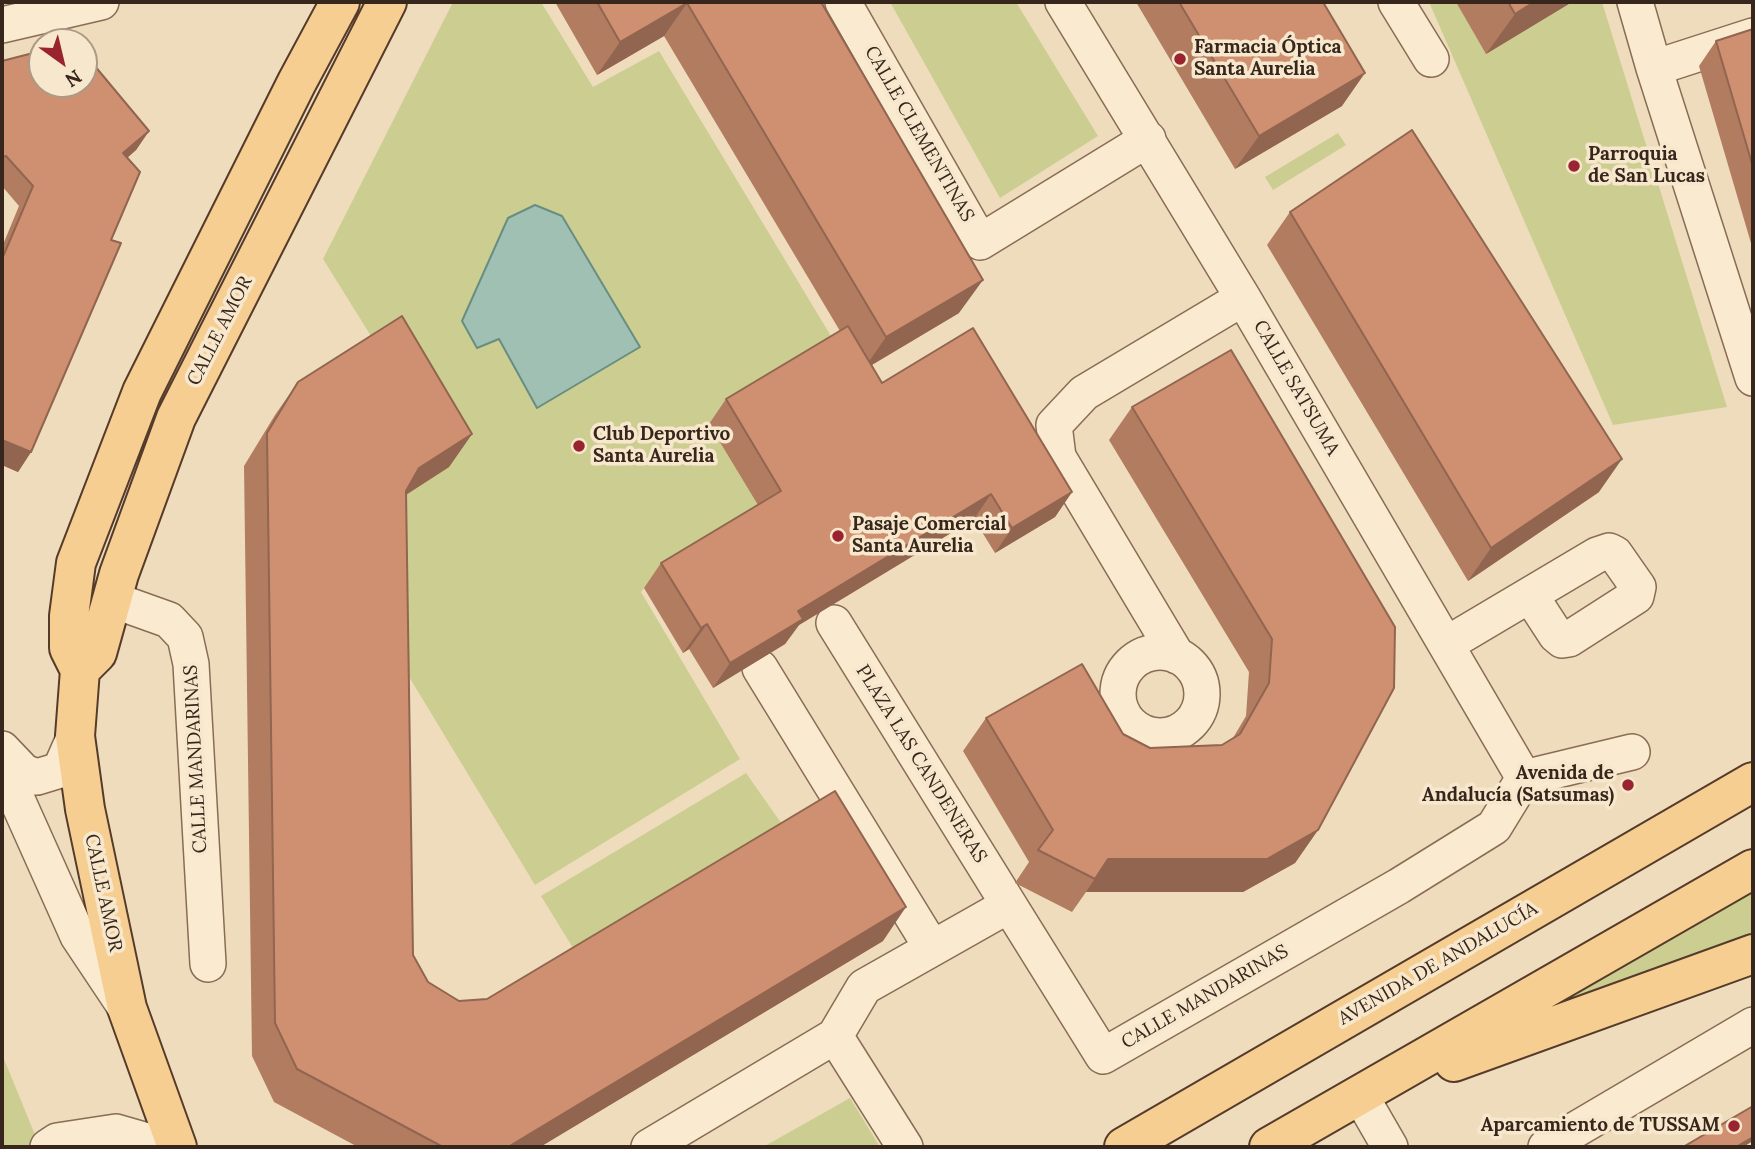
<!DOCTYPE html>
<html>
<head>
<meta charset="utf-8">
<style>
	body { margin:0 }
	#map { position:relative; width:1755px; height:1149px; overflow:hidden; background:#efdcbd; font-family:Lora,serif }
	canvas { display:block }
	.frame { position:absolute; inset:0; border:4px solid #36261b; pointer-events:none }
	.north { position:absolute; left:28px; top:28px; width:70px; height:70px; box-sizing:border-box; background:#f7e7cd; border:2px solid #aa9a86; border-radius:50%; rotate:146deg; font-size:19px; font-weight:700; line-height:28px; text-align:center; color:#36261b }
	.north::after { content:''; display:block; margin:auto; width:24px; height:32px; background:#99232e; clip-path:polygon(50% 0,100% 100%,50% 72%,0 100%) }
</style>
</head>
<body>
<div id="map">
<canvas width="1755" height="1149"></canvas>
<div class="frame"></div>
<div class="north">N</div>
</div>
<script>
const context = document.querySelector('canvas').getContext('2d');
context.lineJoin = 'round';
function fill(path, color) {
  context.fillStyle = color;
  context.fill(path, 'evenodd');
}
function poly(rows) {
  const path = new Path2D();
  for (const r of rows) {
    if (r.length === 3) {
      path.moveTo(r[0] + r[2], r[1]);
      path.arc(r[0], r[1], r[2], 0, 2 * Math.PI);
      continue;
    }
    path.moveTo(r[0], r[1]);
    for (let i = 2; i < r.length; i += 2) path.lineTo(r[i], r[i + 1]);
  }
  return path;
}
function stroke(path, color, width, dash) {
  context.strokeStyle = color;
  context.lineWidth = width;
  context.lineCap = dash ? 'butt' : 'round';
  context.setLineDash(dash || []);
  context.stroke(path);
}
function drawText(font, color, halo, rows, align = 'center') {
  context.font = font + ' Lora,serif';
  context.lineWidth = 7;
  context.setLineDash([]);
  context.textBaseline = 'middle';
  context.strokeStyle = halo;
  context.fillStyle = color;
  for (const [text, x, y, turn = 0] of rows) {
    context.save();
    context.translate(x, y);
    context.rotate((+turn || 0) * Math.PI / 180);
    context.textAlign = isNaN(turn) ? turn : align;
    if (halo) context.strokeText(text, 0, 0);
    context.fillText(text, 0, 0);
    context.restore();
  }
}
const green = poly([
	[453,2,541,2,593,87,659,51,837,346,764,515,644,588,641,592,740,759,535,885,388,642,379,349,323,259],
	[890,2,1016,2,1098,136,1000,198],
	[1429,2,1602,2,1727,407,1613,425],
	[1338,133,1346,145,1273,190,1265,177],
	[746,773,791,837,581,961,541,896],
	[1753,891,1753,937,1547,1009],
	[2,1054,40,1147,2,1147],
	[850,1098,880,1147,763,1147]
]);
const water = poly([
	[535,205,562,216,640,347,537,408,499,339,477,348,462,321,508,218,535,205]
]);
const minor = poly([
	[843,2,980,242,1148,139],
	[1063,2,1243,298,1524,778],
	[1396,2,1431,59],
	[1635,2,1654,68,1753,378],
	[2,25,101,2],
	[1654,68,1753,36],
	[113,600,169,620,185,637,191,664,208,964],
	[834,623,1009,905],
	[1447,644,1597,555,1609,551,1615,554,1638,587,1636,596,1569,639,1562,640,1556,635,1530,595],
	[1160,694,42],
	[1177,656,1058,457,1054,425,1084,393,1243,298],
	[760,668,932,948],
	[2,749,24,772,37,777,60,770,75,736],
	[2,766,78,936,124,1005],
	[1524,778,1632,752],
	[835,1036,905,1147],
	[1360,1095,1390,1147],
	[48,1147,57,1141,116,1132,168,1147],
	[649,1147,835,1036,864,987,1009,905,1103,1056,1399,886,1494,827,1524,778],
	[1546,1147,1753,1025]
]);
const major = poly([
	[80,670,97,653,119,574,176,418,387,2],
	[1454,1062,1753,954],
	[177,1147,127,1008,85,809,75,736,80,670,69,648,69,616,76,563,142,392,297,82,340,2],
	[1124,1147,1753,782],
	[1269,1147,1753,869]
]);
const wall = poly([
	[555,2,821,2,959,313,872,365,882,383,1072,492,1055,517,995,553,974,519,799,625,785,644,713,688,689,649,683,653,644,588,661,563,758,505,709,424,726,399,840,331,664,36,597,75],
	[1136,2,1323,2,1342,106,1235,169],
	[1456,2,1572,2,1486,54],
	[1753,29,1753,250,1699,66,1716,41],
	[2,61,42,84,149,131,136,150,127,158,111,240,31,452,18,472,2,465,2,247,19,206,2,186],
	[1290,212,1599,492,1468,581,1267,245],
	[1231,350,1318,830,1295,863,1243,892,1086,892,1072,912,1015,883,1029,862,963,751,986,718,1123,734,1150,748,1222,745,1233,738,1246,716,1249,672,1109,440,1132,407],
	[298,382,472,434,449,467,406,495,413,955,428,982,459,1001,487,999,883,941,540,1147,358,1147,274,1102,252,1056,244,466,275,415]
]);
const shadedWall = poly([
	[1534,2,1572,2,1486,54,1515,14],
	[687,3,664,36,597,75,620,42],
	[1365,73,1342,106,1235,169,1259,136],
	[149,131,136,150,110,173,123,153],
	[983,280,959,313,863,370,886,337],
	[472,434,449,467,396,501,419,468],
	[2,440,31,452,18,472,2,465],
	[1622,459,1599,492,1468,581,1491,548],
	[1072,492,1055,517,995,553,1012,528],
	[991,494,974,519,799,625,785,644,713,688,730,663,798,611],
	[707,624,689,649,683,653,701,628],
	[1318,830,1295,863,1243,892,1086,892,1108,859],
	[906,907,883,941,540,1147,508,1147],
	[1753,1137,1753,1141,1743,1147,1736,1147]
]);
const building = poly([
	[597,2,821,2,983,280,886,337,687,3,620,42,597,2],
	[1179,2,1323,2,1365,73,1259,136,1179,2],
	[1508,2,1534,2,1515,14,1508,2],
	[1753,29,1753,167,1716,41,1753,29],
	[37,52,42,58,42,84,84,84,84,53,149,131,123,153,140,172,111,240,121,243,31,452,2,440,2,259,33,186,6,156,2,157,2,61,37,52],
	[1412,130,1622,459,1491,548,1290,212,1412,130],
	[402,316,472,434,419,468,406,491,413,955,428,982,459,1001,487,999,835,791,906,907,508,1147,443,1147,297,1069,275,1023,267,433,298,382,402,316],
	[848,326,882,383,973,328,1072,492,1012,528,991,494,798,611,803,619,730,663,707,624,701,628,661,563,781,491,726,399,848,326],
	[1231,350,1395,627,1394,688,1318,830,1267,859,1108,859,1095,879,1038,850,1053,830,986,718,1082,664,1123,734,1150,748,1222,745,1240,734,1269,683,1272,639,1132,407,1231,350],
	[1753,1106,1753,1137,1736,1147,1683,1147,1753,1106]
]);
const markers = [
	[1180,59,7,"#99232e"],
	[1574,166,7,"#99232e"],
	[579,446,7,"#99232e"],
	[838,536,7,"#99232e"],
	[1628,785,7,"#99232e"],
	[1734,1126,7,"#99232e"]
];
const poiNames = [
	["Farmacia Óptica",1194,48],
	["Santa Aurelia",1194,70],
	["Parroquia",1588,155],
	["de San Lucas",1588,177],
	["Club Deportivo",593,435],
	["Santa Aurelia",593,457],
	["Pasaje Comercial",852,525],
	["Santa Aurelia",852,547],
	["Avenida de",1614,774,"right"],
	["Andalucía (Satsumas)",1614,796,"right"],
	["Aparcamiento de TUSSAM",1720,1126,"right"]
];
const streetNames = [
	["CALLE CLEMENTINAS",919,134,60],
	["CALLE AMOR",220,331,-63],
	["CALLE SATSUMA",1296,388,60],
	["CALLE MANDARINAS",196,759,-93],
	["PLAZA LAS CANDENERAS",921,764,58],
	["CALLE AMOR",103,893,78],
	["AVENIDA DE ANDALUCÍA",1438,964,-30],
	["CALLE MANDARINAS",1205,997,-30]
];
fill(green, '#ccce91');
fill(water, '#a1c0b4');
stroke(water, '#688e81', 2);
stroke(minor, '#886c55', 38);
stroke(major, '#553b2a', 42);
stroke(minor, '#faead0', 35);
stroke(major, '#f6ce92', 38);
fill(wall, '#b27c61');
fill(shadedWall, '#91654f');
fill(building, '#cf9071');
stroke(building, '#91654f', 2);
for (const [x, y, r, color] of markers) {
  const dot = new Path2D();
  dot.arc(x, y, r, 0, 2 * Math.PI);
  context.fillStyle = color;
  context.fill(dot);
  stroke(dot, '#f7e7cd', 2.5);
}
drawText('bold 19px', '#36261b', '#f7e7cd', poiNames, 'left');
drawText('19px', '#36261b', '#f7e7cd', streetNames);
</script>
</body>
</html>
